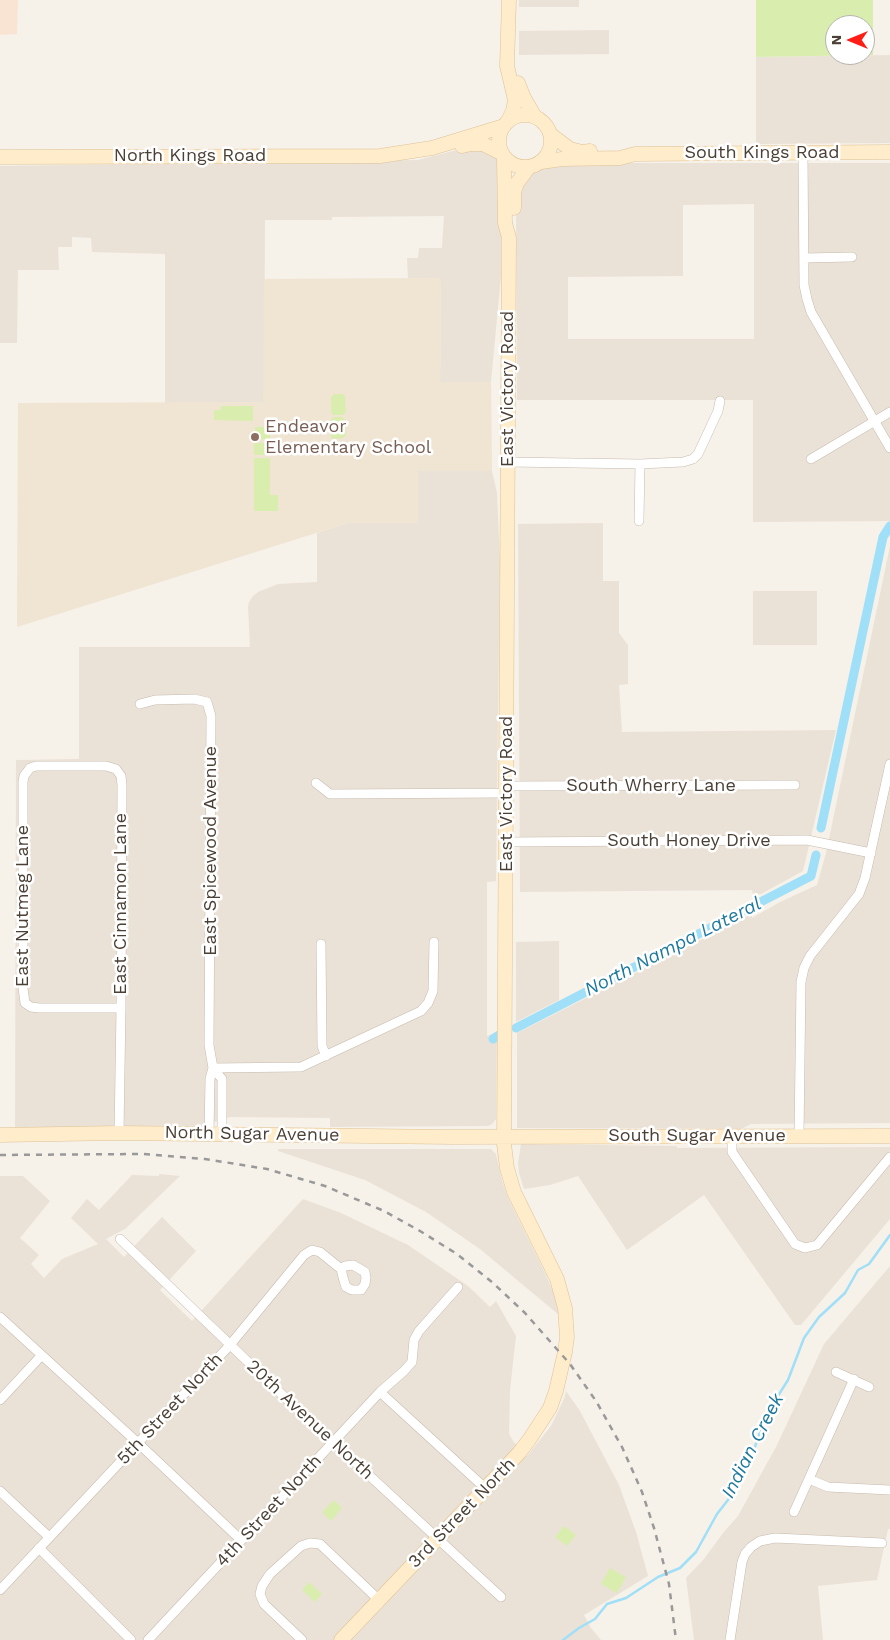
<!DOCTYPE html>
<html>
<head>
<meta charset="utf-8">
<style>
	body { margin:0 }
	#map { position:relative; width:890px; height:1640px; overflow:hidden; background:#f6f1e9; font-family:"Work Sans",sans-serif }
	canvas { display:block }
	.north { position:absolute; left:825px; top:15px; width:50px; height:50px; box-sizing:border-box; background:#fff; border:1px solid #b7b3af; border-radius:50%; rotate:270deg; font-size:14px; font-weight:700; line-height:20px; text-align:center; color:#4b4036 }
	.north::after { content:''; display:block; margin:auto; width:18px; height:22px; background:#ff1e17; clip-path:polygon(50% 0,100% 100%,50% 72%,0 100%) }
</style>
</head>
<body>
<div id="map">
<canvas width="890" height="1640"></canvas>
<div class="north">N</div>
</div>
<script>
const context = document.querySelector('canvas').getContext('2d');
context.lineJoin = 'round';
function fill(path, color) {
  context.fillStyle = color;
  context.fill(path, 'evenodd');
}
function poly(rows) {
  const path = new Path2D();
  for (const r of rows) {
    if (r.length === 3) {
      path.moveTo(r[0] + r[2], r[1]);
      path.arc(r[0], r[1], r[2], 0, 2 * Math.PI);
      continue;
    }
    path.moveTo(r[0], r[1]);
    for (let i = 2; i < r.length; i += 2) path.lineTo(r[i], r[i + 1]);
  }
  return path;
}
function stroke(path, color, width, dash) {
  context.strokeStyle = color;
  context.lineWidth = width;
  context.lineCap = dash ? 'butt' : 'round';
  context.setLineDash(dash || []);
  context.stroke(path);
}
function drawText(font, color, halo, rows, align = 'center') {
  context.font = font + ' "Work Sans",sans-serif';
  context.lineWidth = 5;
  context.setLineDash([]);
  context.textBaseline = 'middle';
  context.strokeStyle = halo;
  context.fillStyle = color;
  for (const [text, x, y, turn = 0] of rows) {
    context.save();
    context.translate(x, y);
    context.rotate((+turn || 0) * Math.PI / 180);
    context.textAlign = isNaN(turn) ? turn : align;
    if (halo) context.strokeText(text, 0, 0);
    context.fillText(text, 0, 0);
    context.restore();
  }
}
const residential = poly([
	[519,0,579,0,579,7,519,7],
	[609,30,609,54,519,55,519,31],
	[890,55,890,143,756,144,756,57],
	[472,146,496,154,502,167,501,276,491,382,440,382,441,278,408,278,407,258,418,258,419,248,442,248,444,216,332,217,332,220,265,220,264,402,165,403,165,254,92,252,91,238,72,237,72,247,58,247,59,270,18,270,17,343,0,343,0,166,418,160],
	[559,163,890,163,890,521,753,522,753,400,517,400,516,207,518,188,527,176,543,167],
	[754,204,754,339,568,339,568,277,683,276,683,205],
	[418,471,492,471,497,493,500,560,496,881,487,882,487,1036,497,1032,496,1119,492,1124,488,1126,330,1127,330,1118,230,1117,202,1126,15,1128,16,760,79,759,79,647,250,647,248,607,249,602,253,596,258,592,278,584,317,582,317,533,348,523,417,523],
	[603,523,603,581,619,581,619,633,628,645,628,684,619,685,622,732,836,730,803,871,761,894,753,895,752,890,520,892,518,524],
	[890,546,890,1123,751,1124,741,1129,517,1128,517,1033,752,914,752,918,780,902,817,885,826,853],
	[753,591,817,591,817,645,753,645],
	[559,941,559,1000,516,1022,516,942],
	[521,1144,677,1146,677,1148,890,1147,890,1219,801,1325,795,1325,704,1195,627,1250,578,1176,550,1185,524,1189,519,1173,518,1163],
	[278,1149,491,1149,496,1154,502,1180,508,1198,544,1271,553,1291,559,1315,480,1249,426,1212,365,1180,278,1151],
	[159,1174,180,1176,125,1229,106,1239,124,1257,162,1217,196,1251,160,1290,192,1321,303,1199,341,1213,408,1245,468,1286,490,1307,496,1301,516,1336,510,1390,509,1434,513,1441,527,1456,551,1426,564,1399,566,1391,580,1411,619,1485,636,1532,648,1576,584,1615,591,1628,601,1640,0,1640,0,1176,23,1176,50,1201,20,1238,39,1255,31,1264,44,1278,62,1259,98,1244,71,1218,87,1199,99,1210,132,1175,159,1176],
	[890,1266,890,1529,888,1529,877,1580,818,1586,823,1640,694,1640,686,1578,704,1559,723,1533,738,1516,777,1445,824,1344]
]);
const commercial = poly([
	[0,0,18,0,17,34,0,35]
]);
const education = poly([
	[441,278,440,382,491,382,492,471,418,471,418,523,348,523,17,627,18,403,263,402,264,279]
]);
const green = poly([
	[756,0,873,0,873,55,756,57],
	[835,25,865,25,865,55,835,55],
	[334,394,342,394,345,396,346,412,343,415,333,415,331,412,331,397],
	[221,406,253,406,253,421,214,420,214,410,221,410],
	[335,417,342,417,345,420,346,435,343,438,333,439,331,436,331,420],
	[255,427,270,427,270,439,255,439],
	[254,443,270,443,270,455,254,455],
	[254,458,270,458,270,495,278,495,278,511,254,511],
	[334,1500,342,1508,331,1521,322,1512],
	[564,1526,576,1535,567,1546,555,1537],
	[610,1568,626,1577,617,1593,601,1584],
	[309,1582,322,1594,315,1602,302,1590]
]);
const stream = poly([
	[563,1640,579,1628,595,1619,607,1604,626,1598,658,1577,680,1568,696,1552,717,1514,735,1491,751,1458,766,1415,788,1380,804,1338,819,1317,845,1293,858,1270,869,1264,890,1235]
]);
const canal = poly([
	[821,828,883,537,890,526],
	[516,1028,811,876,816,855],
	[493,1039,499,1035]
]);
const street = poly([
	[803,153,804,285,807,299,811,312,890,448],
	[804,258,852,257],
	[811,459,890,412],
	[508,462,640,464,683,462,693,459,698,454,718,411,720,401],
	[639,521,640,464],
	[140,704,155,700,194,699,207,702,211,716,209,1045,213,1068,222,1079,222,1133],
	[316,783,330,794,507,793],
	[507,786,795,785],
	[506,842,807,840,871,853],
	[321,944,322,1046,326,1056],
	[213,1068,301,1067,421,1011,428,1003,433,991,434,942],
	[119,1133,121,1008,122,785,121,776,116,769,106,766,36,766,30,768,24,776,23,782,23,988,25,1003,31,1007,39,1008,121,1008],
	[209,1133,210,1079,213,1068],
	[799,1136,801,982,804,968,810,956,859,894,865,878,890,764],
	[732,1137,732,1152,795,1244,805,1248,817,1245,890,1157],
	[120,1239,293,1405,501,1597],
	[353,1265,365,1272,366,1278,365,1284,361,1290,352,1290,346,1287,344,1281,341,1269,345,1266,353,1265],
	[0,1317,138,1443,241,1540],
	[836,1372,869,1387],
	[380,1392,485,1488],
	[0,1400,41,1356],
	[809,1479,828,1487,890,1490],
	[0,1491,49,1537],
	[794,1512,854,1379],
	[39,1548,131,1640],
	[0,1590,230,1345,304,1255,312,1250,320,1252,341,1269],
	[148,1640,380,1392,404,1371,412,1362,414,1340,419,1331,458,1287],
	[302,1640,264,1604,260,1594,262,1586,270,1574,301,1546,310,1543,320,1544,379,1600],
	[730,1640,742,1562,745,1554,751,1547,760,1541,775,1538,882,1543]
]);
const secondary = poly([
	[518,83,524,98,535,117],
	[525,141,26],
	[508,121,513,111,515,100,507,66,509,0],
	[550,134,570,149,582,152,590,151],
	[462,146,471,144,483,144,501,153],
	[0,157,380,156,432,148,504,126],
	[541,162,562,159,620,158,635,154,890,152],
	[514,208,514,192,517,183,529,167],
	[0,1135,119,1133,451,1137,890,1136],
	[341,1640,519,1453,529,1440,550,1408,556,1391,565,1352,567,1337,565,1308,557,1279,514,1192,507,1168,504,1144,509,238,505,223,504,158]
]);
const rail = poly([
	[0,1155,143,1154,205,1159,267,1169,325,1186,384,1211,420,1231,457,1254,492,1282,525,1313,570,1364,596,1401,622,1447,642,1492,654,1528,669,1584,676,1640]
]);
const markers = [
	[255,437,5,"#8d6e63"]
];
const streetNames = [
	["South Kings Road",762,153],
	["North Kings Road",190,156],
	["East Victory Road",508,389,-90],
	["South Wherry Lane",651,786],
	["East Victory Road",507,794,-90],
	["South Honey Drive",689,841],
	["East Spicewood Avenue",211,851,-90],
	["East Cinnamon Lane",121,904,-90],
	["East Nutmeg Lane",23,906,-90],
	["North Sugar Avenue",252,1134,1],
	["South Sugar Avenue",697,1136],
	["5th Street North",170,1409,-47],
	["20th Avenue North",310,1420,43],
	["4th Street North",269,1511,-47],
	["3rd Street North",462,1513,-46]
];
const educationNames = [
	["Endeavor",265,427],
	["Elementary School",265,448]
];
const waterNames = [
	["North Nampa Lateral",673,947,-27],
	["Indian Creek",753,1446,-63]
];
fill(residential, '#ebe2d7');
fill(commercial, '#f9e4d3');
fill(education, '#f0e4d2');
fill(green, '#d9eeae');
stroke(stream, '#a0dff8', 2.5);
stroke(canal, '#a0dff8', 9);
stroke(street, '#c6baad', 10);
stroke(secondary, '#dec296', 15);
stroke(street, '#fff', 9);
stroke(secondary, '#ffecca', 14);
stroke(rail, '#999', 2.5, [6, 6]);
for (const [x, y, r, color] of markers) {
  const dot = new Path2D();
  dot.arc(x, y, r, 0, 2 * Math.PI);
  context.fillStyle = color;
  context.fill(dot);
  stroke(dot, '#fff', 2);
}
drawText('18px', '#4b4036', '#fff', streetNames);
drawText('18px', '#785e54', '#fff', educationNames, 'left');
drawText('italic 19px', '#1f799f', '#fff', waterNames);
</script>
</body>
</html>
